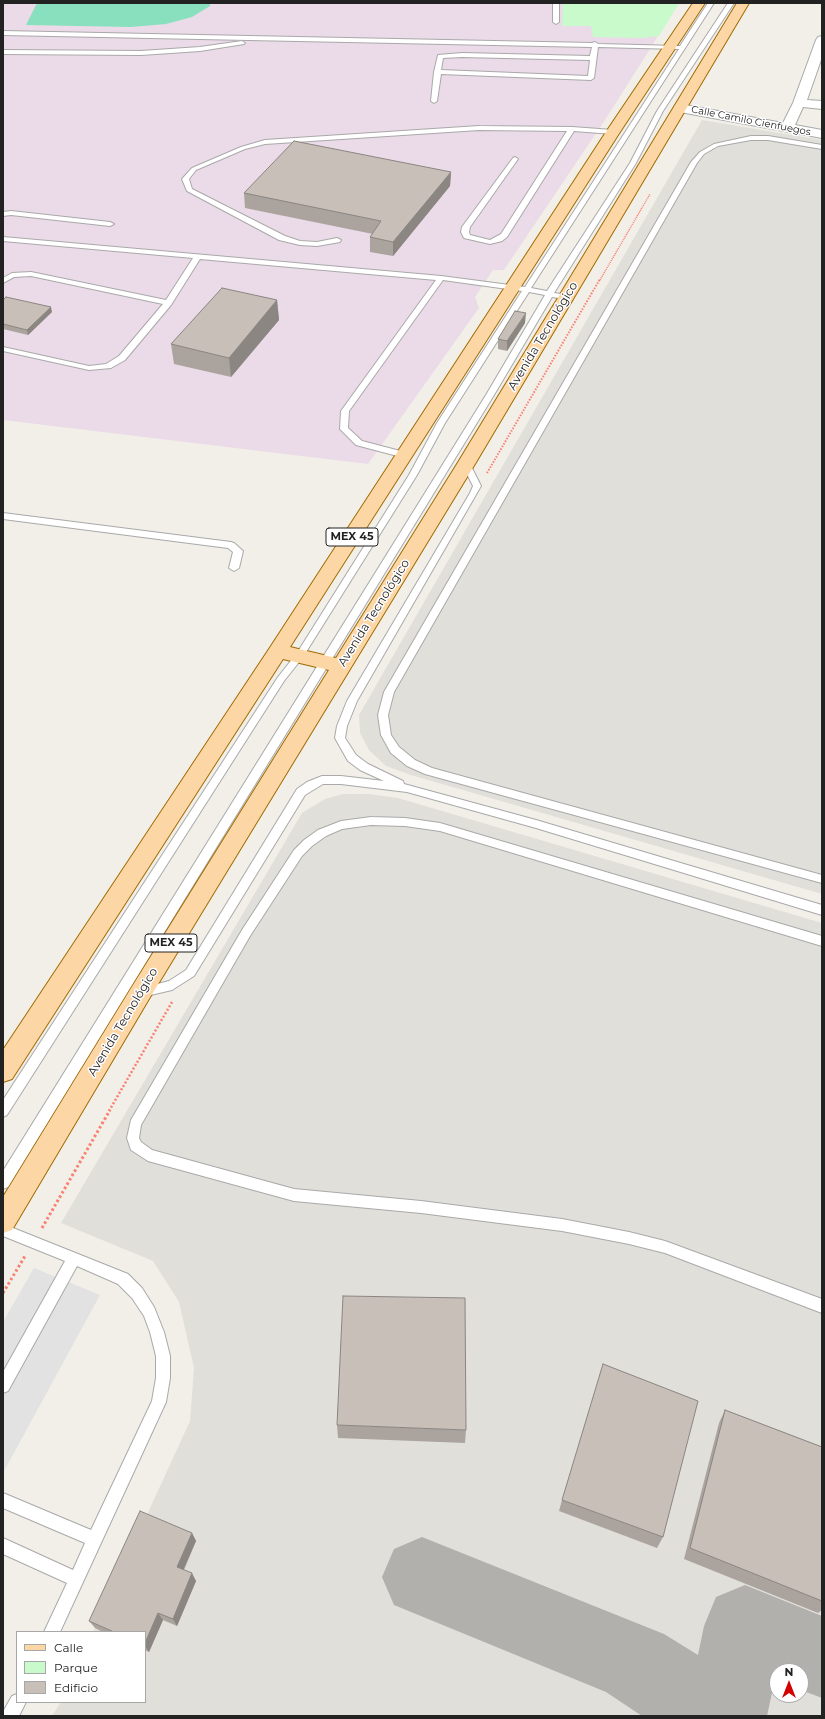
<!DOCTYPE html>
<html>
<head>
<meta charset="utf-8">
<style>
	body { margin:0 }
	#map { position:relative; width:825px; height:1719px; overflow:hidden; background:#f2efe9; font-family:Montserrat,sans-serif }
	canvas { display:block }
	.frame { position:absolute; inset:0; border:4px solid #222; pointer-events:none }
	.legend { position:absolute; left:16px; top:1631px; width:130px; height:72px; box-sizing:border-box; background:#fff; border:1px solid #a7a7a7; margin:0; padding:5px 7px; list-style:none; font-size:12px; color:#222 }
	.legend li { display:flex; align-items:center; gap:8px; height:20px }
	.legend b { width:20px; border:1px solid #a7a7a7 }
	.north { position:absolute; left:769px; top:1663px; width:40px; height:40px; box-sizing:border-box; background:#fff; border:1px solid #a7a7a7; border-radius:50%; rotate:0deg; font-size:11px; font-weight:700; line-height:16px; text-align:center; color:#222 }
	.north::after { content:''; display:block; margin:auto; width:14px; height:18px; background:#d40000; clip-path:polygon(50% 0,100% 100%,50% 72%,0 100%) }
</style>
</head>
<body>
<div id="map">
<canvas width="825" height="1719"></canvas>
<div class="frame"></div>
<ul class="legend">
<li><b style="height:5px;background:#fcd6a4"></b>Calle</li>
<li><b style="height:11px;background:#c8facc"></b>Parque</li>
<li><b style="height:11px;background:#c7bfb8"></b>Edificio</li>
</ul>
<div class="north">N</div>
</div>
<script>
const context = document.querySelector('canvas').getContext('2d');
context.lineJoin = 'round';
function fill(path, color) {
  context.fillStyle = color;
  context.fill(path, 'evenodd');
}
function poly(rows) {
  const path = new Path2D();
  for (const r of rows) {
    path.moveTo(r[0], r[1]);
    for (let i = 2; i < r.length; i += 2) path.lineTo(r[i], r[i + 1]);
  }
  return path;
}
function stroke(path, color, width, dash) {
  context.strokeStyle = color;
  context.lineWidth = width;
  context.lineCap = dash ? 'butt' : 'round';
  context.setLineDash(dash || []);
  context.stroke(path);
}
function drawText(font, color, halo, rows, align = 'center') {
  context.font = font + ' Montserrat,sans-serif';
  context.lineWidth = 3;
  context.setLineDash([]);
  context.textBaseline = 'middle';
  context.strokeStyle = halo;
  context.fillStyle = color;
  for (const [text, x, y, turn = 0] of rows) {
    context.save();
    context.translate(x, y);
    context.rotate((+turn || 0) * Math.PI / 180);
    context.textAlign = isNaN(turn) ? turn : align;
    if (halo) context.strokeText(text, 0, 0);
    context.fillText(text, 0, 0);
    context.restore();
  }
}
const industrial = poly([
	[3,3,679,3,605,120,504,270,493,270,475,297,479,308,368,464,3,420]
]);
const airport = poly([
	[702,120,822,140,822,894,411,775,386,766,369,750,360,733,359,715],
	[343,794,369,794,398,798,822,923,822,1716,52,1716,61,1702,145,1702,145,1632,93,1632,190,1421,194,1368,179,1302,153,1261,61,1223,302,813,325,799],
	[777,1671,801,1671,801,1695,777,1695]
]);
const park = poly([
	[563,3,679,3,659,36,642,38,593,37,591,26,562,26]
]);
const pitch = poly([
	[37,3,210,3,210,6,192,17,166,24,131,27,26,25]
]);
const parking = poly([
	[34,1268,100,1295,3,1473,3,1322]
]);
const taxiway = poly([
	[422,1537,664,1634,698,1655,704,1626,716,1597,745,1585,822,1616,822,1698,801,1690,801,1671,777,1671,777,1680,775,1679,767,1716,642,1716,606,1692,394,1605,382,1577,394,1549,422,1537]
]);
const pathFar3 = poly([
	[600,280,650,194]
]);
const pathFar2 = poly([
	[487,473,600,279]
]);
const pathFar1 = poly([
	[109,1111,172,1002]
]);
const path = poly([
	[42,1228,110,1110],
	[3,1293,25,1256]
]);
const lane = poly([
	[553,3,559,3,559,22,556,24,553,22,553,3],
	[708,3,714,3,531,288,547,291,630,163,657,111,728,3,734,3,663,111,636,163,554,293,569,295,570,297,566,299,552,297,494,395,8,1187,3,1189,3,1171,486,395,545,295,529,292,445,423,417,475,303,657,284,681,7,1115,3,1117,3,1100,278,677,297,653,409,475,437,423,522,291,443,280,349,411,348,428,362,441,408,453,409,455,405,458,356,445,340,429,341,411,436,280,200,259,171,305,125,360,111,368,89,370,3,351,3,347,89,366,106,364,119,356,163,304,31,276,14,277,3,283,3,278,12,273,31,272,166,300,193,258,3,241,3,237,441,276,525,287,679,49,598,47,594,78,591,80,441,74,437,101,434,103,431,101,434,72,438,55,462,53,590,56,592,47,3,35,3,31,592,43,595,42,598,44,680,46,708,3],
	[462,57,590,60,588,76,441,70,443,58,462,57],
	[242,41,245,43,244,44,200,51,141,55,3,54,3,50,141,51,200,47,242,41],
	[479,126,572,127,613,130,616,132,613,134,574,131,507,237,502,241,490,244,464,238,461,232,462,227,513,158,515,157,518,159,470,227,469,232,470,235,490,240,501,234,567,131,479,130,265,144,245,149,196,170,189,179,192,189,285,236,300,241,317,242,337,238,341,240,340,242,317,246,300,245,279,240,187,191,182,179,192,168,241,147,265,140,479,126],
	[751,136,768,136,822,145,822,149,768,140,751,140,718,146,704,154,697,163,394,692,388,715,391,735,399,747,415,760,432,768,822,875,822,883,425,774,407,766,391,753,381,735,378,715,384,692,691,162,700,152,714,144,751,136],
	[11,211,110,222,114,224,110,226,11,215,3,216,3,212,11,211],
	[466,461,470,464,481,486,357,701,347,726,345,738,356,755,368,764,403,781,404,784,536,820,822,905,822,915,536,828,407,792,341,784,323,784,305,795,194,976,172,990,142,997,138,995,136,992,138,989,169,981,186,970,297,789,307,782,322,776,341,776,384,781,360,770,348,761,335,738,337,726,347,701,470,493,473,486,462,464,466,461],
	[3,513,231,542,234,543,243,551,239,568,234,571,229,568,233,552,228,548,3,519,3,513],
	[371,817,405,818,440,823,822,936,822,946,440,831,405,826,371,825,342,829,326,836,312,846,302,856,250,936,141,1125,139,1138,141,1142,152,1150,294,1189,421,1201,562,1219,629,1232,665,1241,822,1299,822,1313,665,1253,629,1244,562,1231,421,1213,294,1201,148,1161,131,1150,127,1138,131,1120,242,930,294,850,304,840,318,830,341,821,371,817],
	[3,1224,128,1274,142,1288,154,1307,164,1332,170,1356,170,1378,166,1402,60,1632,44,1632,67,1583,3,1554,3,1538,73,1570,85,1543,3,1508,3,1493,91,1530,152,1401,156,1378,156,1356,150,1332,144,1316,132,1298,118,1284,77,1266,8,1391,3,1393,3,1372,65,1261,3,1236,3,1224],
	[17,1694,17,1702,26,1702,19,1716,3,1716,4,1710,12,1696,17,1694]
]);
const street = poly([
	[822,36,822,57,807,100,822,101,822,109,803,107,795,125,822,130,822,138,680,112,675,111,674,108,675,105,680,104,783,123,793,103,816,40,818,37,822,36]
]);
const primary = poly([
	[693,3,705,3,620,132,290,647,336,658,457,464,737,3,749,3,475,464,149,999,12,1230,3,1233,3,1197,133,985,329,670,283,659,12,1079,3,1082,3,1050,271,646,606,132,693,3]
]);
const wall = poly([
	[451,172,450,186,393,256,370,252,370,237,373,234,245,208,244,193],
	[3,300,52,312,28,335,3,329],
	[277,300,279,320,231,377,174,364,171,344],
	[525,323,507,351,498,349,498,339],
	[725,1410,822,1447,822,1610,818,1613,684,1559,719,1423],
	[337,1425,466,1430,465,1443,338,1438],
	[562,1500,663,1537,657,1548,559,1511],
	[192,1533,196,1541,184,1570,196,1581,177,1626,163,1620,149,1652,145,1650,145,1632,103,1632,95,1628,89,1621]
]);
const shadedWall = poly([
	[451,172,450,186,393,256,393,242],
	[277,300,279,320,231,377,229,358],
	[51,307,52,312,28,335,27,330],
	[526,313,525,323,507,351,507,341],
	[192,1533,196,1541,181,1575,177,1567],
	[192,1573,196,1581,177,1626,173,1619],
	[158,1613,163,1620,149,1652,145,1646,145,1643]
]);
const building = poly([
	[294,141,451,172,393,242,370,237,381,221,244,193,294,141],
	[222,288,277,300,229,358,171,344,222,288],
	[6,297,51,307,27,330,3,324,3,300,6,297],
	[515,311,526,313,507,341,498,339,515,311],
	[343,1296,465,1298,466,1430,337,1425,343,1296],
	[603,1364,698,1401,663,1537,562,1500,603,1364],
	[725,1410,822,1447,822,1601,690,1548,725,1410],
	[140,1511,192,1533,177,1567,192,1573,173,1619,158,1613,145,1643,145,1632,114,1632,89,1621,140,1511]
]);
const farStreetnames = [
	["Calle Camilo Cienfuegos",751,121,11]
];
const shields = [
	[352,537,52],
	[171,943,52]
];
const shieldNames = [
	["MEX 45",352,537],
	["MEX 45",171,943]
];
const streetNames = [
	["Avenida Tecnológico",543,336,-59],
	["Avenida Tecnológico",374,613,-58],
	["Avenida Tecnológico",123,1022,-59]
];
fill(industrial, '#ebdbe8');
fill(airport, '#e1dfda');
fill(park, '#c8facc');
fill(pitch, '#88e0be');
fill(parking, '#e2e2e2');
fill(taxiway, '#b1b0ac');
stroke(lane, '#a9a9a9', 2);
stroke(street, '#a9a9a9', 2);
stroke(primary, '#a06b00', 2);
stroke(pathFar3, '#fa8072', 1.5, [1, 1]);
stroke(pathFar2, '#fa8072', 2, [1.5, 1.5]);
stroke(pathFar1, '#fa8072', 2.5, [2, 2]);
stroke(path, '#fa8072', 3, [2.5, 2.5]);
fill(lane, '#fff');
fill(street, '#fff');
fill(primary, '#fcd6a4');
fill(wall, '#aba49e');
fill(shadedWall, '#8b8681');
fill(building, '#c7bfb8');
stroke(building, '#8b8681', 1);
drawText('10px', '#222', '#fff', farStreetnames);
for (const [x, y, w] of shields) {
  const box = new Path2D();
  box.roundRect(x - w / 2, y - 9, w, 18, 3);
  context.fillStyle = '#fff';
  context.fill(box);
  stroke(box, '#222', 1);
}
drawText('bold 11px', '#222', null, shieldNames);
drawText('12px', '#222', '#fff', streetNames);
</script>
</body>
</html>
